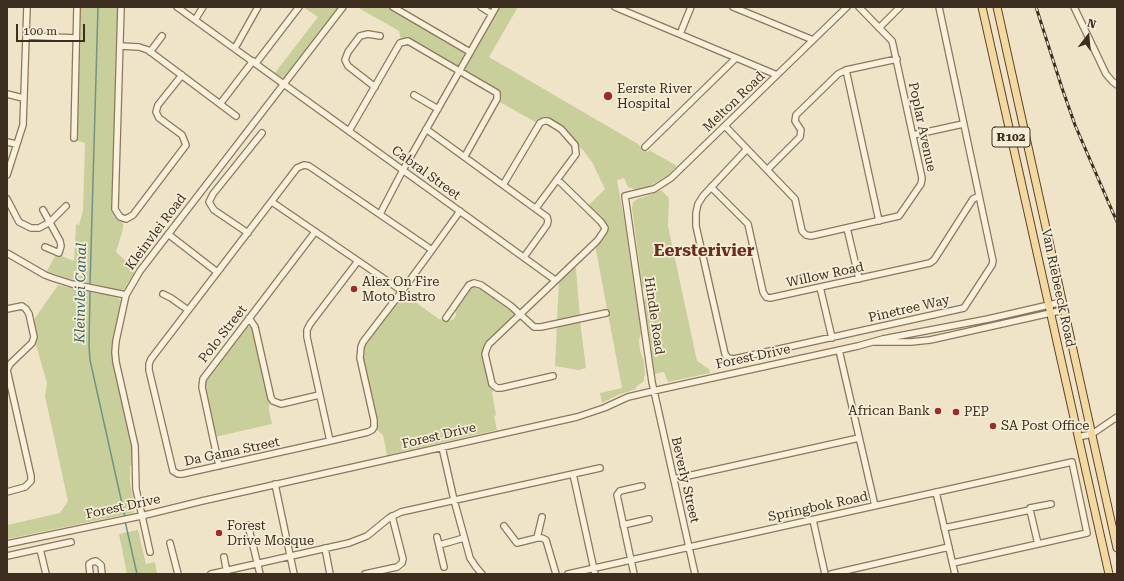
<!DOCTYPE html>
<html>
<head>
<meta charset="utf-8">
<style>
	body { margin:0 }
	#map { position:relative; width:1124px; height:581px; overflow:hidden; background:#f0e4c8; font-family:"Roboto Serif",serif }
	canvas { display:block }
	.frame { position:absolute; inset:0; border:8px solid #3d2e20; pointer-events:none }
	.north { position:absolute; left:1068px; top:16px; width:40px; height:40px; -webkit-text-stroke:3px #f7eed8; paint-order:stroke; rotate:16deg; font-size:11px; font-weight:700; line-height:16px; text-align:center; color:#3d2e20 }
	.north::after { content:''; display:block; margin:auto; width:14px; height:18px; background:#3d2e20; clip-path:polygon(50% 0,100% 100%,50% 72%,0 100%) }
	.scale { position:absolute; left:16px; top:24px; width:69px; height:18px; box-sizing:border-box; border:2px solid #3d2e20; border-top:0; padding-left:5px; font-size:12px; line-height:14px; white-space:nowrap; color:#3d2e20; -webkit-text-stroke:3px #f7eed8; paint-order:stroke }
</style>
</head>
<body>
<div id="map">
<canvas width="1124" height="581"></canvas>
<div class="frame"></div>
<div class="north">N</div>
<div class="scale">100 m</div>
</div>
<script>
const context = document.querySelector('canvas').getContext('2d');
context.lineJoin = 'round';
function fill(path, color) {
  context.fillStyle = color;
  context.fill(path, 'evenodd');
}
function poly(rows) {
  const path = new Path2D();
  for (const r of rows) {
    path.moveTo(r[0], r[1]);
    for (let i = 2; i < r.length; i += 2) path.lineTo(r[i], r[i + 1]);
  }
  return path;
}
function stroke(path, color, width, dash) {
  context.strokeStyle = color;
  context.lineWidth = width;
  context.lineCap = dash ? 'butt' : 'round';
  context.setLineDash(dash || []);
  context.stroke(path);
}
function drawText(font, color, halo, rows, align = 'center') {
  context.font = font + ' "Roboto Serif",serif';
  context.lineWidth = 3.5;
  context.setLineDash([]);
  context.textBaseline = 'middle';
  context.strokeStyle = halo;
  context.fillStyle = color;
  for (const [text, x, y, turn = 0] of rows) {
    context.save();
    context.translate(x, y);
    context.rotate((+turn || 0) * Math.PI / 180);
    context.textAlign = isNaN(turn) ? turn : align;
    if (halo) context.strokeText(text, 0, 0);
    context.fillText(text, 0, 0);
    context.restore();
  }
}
const green = poly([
	[79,7,119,7,113,210,115,215,122,220,123,224,123,229,116,252,128,263,134,271,134,274,123,291,102,287,102,286,63,277,47,271,56,254,74,261,76,224,79,225,83,211,85,143,75,140],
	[303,7,340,7,287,76,282,78,278,77,274,74,318,17],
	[357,7,389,7,461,49,464,53,465,57,460,67,458,67,406,39,401,40,399,31],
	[499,7,518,7,489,57,638,144,642,149,648,152,649,150,677,166,668,175,650,186,638,189,634,189,628,187,624,178,617,180,626,230,641,333,639,340,640,350,644,362,645,376,644,376,644,381,636,387,636,389,618,395,602,403,600,393,622,388,595,245,606,234,606,225,588,206,605,189,592,162,583,150,549,120,537,123,498,101,499,95,465,71,465,68],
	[661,190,669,198,668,226,697,361,709,369,710,373,668,382,664,372,655,374,644,302,646,297,651,294,650,290,644,289,642,284,632,208,633,202,637,199,647,196],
	[574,265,576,269,580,317,557,322,559,279],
	[475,284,513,310,515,314,515,316,486,345,494,389,492,393,496,415,494,416,497,430,387,455,383,435,376,429,377,423,363,357,363,348,401,292,439,319,449,321,454,319,456,315,455,308,469,287],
	[58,285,99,294,99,293,117,297,121,301,113,340,113,354,132,448,133,463,130,466,130,482,135,508,133,513,7,539,7,525,60,513,68,501,45,396,47,383,36,345,33,321],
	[580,321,586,368,578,370,555,366,557,325],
	[246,327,251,327,254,331,269,399,269,410,272,424,215,437,203,383],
	[138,530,146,564,155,562,157,574,127,574,119,534]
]);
const stream = poly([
	[90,285,98,7],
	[90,289,89,346,90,360,125,517],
	[125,521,137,574]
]);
const minor = poly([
	[121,7,115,209,120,217,126,219,133,215,186,145,182,135,159,118,156,112,158,105,182,75],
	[177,7,555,280],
	[393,7,470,52],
	[481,7,492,14],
	[615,7,777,75],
	[733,7,813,40],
	[1074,7,1106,74,1112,81,1117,85],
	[195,20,203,7],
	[879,28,900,7],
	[680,34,691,7],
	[26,36,76,38],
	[120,46,139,47,148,50,236,116],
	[235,48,258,7],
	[150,52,162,36],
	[256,63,299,7],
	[846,70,879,221],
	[375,87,348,66,345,60,348,52,360,36,368,34,380,36],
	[7,94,23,98],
	[414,95,438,109],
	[220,104,253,61],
	[725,126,795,199,802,231,806,235,811,236,899,216,921,184,922,178,893,45,892,41,859,7],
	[426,129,547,217,548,221,547,225,524,257],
	[349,131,400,43,408,41,497,93,497,99,465,156],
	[913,135,963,124],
	[74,138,77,7],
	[7,142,16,144],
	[645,147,736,58],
	[747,149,703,196,698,204,696,213,696,226,725,354,728,358,734,359,964,308,992,265,993,261,939,7],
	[767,170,800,137,801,130,795,121,796,115,838,74,846,70,897,59],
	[7,175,23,125,27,7],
	[503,185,540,123,544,121,548,121,561,129,575,145,576,154,536,208],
	[711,187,748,224,763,292,766,297,770,298,930,263,934,260,973,199,979,196],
	[7,199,19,222,31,228,39,228,50,222,66,206],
	[272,202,402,291],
	[43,210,60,241,61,246,59,253,45,247],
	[380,214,403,170,496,7],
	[847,228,859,279],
	[248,233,214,210,209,202,213,194,262,133],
	[168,234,217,272],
	[432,250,309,166,304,165,297,168,151,359,149,364,149,370,173,471,178,474,182,474,330,441,368,432,372,430,374,427,374,420,360,358,361,347,363,342,402,291,432,250,460,211],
	[7,253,45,275,53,278,72,284,126,295],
	[820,287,832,338],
	[163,294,171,298,188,310],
	[7,309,22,306,26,309,29,314,34,337,32,343,10,364,7,370,31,476,31,481,25,487,7,492],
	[249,318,255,327,271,398,273,401,281,404,319,395],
	[446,318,469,285,474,283,481,285,511,306,534,327,541,327,606,313],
	[875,342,911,342,930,340,1064,310],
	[839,350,875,506],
	[553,376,501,388,497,388,492,384,485,354,487,348,489,344,597,241,604,231,605,228,601,222,557,179],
	[1078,437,1092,434,1117,417],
	[330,441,307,337,307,330,310,324,358,261],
	[442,447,454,500,470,558,476,567,482,574],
	[219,466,202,387,203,379,315,232],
	[573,474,595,574],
	[674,479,859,438],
	[275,484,294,574],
	[936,492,955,574],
	[1030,510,1038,544],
	[813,520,825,574],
	[248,525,260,574],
	[623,525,649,519],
	[504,526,517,543,537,538,542,538,546,540,556,574],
	[944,528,1030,510,1030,508,1051,504],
	[437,537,444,567],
	[537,538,542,517],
	[170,543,178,574],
	[7,544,141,516,202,501,577,417,604,408,628,397,662,389,858,346,883,339,988,319,1062,302],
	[439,545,464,538],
	[325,548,330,574],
	[40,549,46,574],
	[150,552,136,489,135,446,116,362,115,352,116,341,126,295,140,271,343,7],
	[7,556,71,542],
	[224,557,227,573],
	[90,574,89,564,92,562,96,561,101,565,102,574],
	[211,574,349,543,367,536,389,518,401,512,600,468],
	[365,574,397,567,402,563,403,559,392,516],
	[568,574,1072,462,1087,533,953,563],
	[634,574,617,495,620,491,642,486],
	[695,574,652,382,625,196,654,189,671,178,847,7],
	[831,574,949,547]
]);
const major = poly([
	[982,7,1109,574],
	[997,7,1117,548]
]);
const rail = poly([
	[1036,7,1062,88,1075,125,1117,222]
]);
const markers = [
	[608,96,5,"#9e2a2b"],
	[354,289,4,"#9e2a2b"],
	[938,411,4,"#9e2a2b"],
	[956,412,4,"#9e2a2b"],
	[993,426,4,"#9e2a2b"],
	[219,533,4,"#9e2a2b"]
];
const shields = [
	[1011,137,38]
];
const shieldNames = [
	["R102",1011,137]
];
const poiNames = [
	["Eerste River",617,89],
	["Hospital",617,104],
	["Alex On Fire",362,282],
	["Moto Bistro",362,297],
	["African Bank",930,411,"right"],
	["PEP",964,412],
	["SA Post Office",1001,426],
	["Forest",227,526],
	["Drive Mosque",227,541]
];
const streetNames = [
	["Melton Road",734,102,-44],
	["Poplar Avenue",922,127,78],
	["Cabral Street",426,173,36],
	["Kleinvlei Road",156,232,-53],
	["Willow Road",825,275,-12],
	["Van Riebeeck Road",1058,288,78],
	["Pinetree Way",909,309,-13],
	["Hindle Road",654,316,82],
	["Polo Street",223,334,-52],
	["Forest Drive",753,357,-12],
	["Forest Drive",439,436,-13],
	["Da Gama Street",232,452,-12],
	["Beverly Street",685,480,77],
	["Forest Drive",123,507,-12],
	["Springbok Road",818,507,-12]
];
const waterNames = [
	["Kleinvlei Canal",81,293,-89]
];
const districtNames = [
	["Eersterivier",704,251]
];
fill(green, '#c9cf9b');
stroke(stream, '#6f938a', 1.5);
stroke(minor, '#8d765c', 8);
stroke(major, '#5b4430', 9);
stroke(minor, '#faf1dc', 5.5);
stroke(major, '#f3d9a0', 7);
stroke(rail, '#3d2e20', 3);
stroke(rail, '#f7eed8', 1.5, [4.5]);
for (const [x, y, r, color] of markers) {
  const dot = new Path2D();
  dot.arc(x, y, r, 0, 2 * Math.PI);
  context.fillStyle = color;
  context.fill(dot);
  stroke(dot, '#f7eed8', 1.5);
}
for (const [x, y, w] of shields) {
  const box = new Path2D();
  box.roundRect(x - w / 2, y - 10, w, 20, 3);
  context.fillStyle = '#f7eed8';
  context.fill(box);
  stroke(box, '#3d2e20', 1);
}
drawText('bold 12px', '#3d2e20', null, shieldNames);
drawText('13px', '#3d2e20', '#f7eed8', poiNames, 'left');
drawText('13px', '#3d2e20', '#f7eed8', streetNames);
drawText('italic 14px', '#2f5d5a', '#f7eed8', waterNames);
drawText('bold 17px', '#6b2e1e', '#f7eed8', districtNames);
</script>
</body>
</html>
